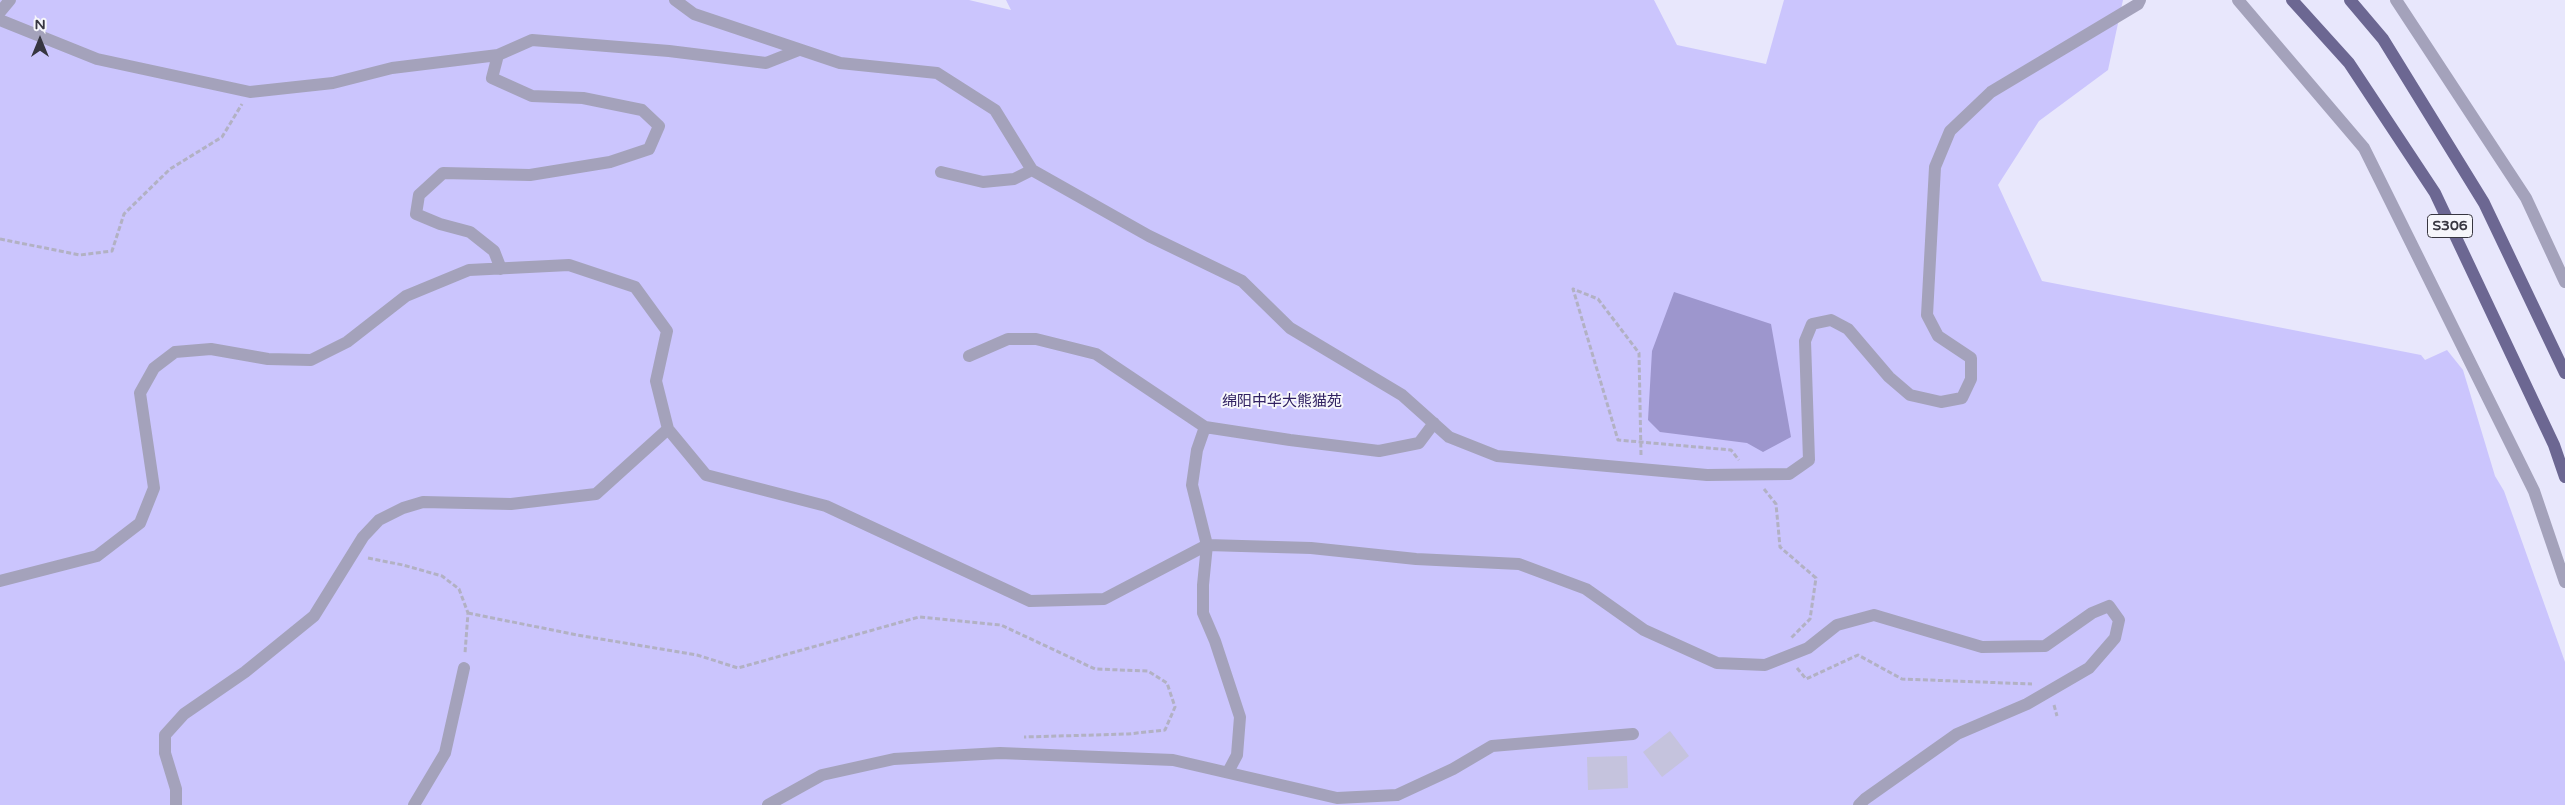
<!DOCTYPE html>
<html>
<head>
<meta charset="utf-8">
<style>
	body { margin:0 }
	#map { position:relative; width:2565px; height:805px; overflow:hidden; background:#e8e7fc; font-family:"Varela Round",sans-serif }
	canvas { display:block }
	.north { position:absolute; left:15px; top:15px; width:50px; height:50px; -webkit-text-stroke:4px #f6f6fb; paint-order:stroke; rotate:0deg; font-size:14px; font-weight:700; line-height:20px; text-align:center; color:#373640 }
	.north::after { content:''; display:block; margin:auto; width:18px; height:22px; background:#373640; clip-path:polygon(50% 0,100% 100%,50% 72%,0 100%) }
</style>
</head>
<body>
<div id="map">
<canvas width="2565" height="805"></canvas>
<div class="north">N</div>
</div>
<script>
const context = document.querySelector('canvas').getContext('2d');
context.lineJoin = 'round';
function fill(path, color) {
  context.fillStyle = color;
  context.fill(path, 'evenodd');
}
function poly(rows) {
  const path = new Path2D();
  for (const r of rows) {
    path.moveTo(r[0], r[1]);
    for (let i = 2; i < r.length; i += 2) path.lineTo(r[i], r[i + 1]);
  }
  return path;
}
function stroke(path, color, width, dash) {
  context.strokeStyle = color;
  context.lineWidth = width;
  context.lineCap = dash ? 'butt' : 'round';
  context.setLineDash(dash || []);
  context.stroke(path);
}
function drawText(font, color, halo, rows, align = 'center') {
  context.font = font + ' "Varela Round","Noto Sans SC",sans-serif';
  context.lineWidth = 4;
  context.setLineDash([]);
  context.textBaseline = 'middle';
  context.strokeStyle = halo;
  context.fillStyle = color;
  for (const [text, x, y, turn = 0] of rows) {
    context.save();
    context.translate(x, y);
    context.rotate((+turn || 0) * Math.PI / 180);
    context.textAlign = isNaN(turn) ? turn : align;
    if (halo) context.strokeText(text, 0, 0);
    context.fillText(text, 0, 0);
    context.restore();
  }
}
const green = poly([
	[0,0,969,0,1011,10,1006,0,1654,0,1677,45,1766,64,1784,0,2123,0,2108,70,2039,121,1998,185,2042,281,2421,355,2425,360,2447,350,2463,370,2495,476,2504,491,2565,662,2565,805,0,805]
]);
const water = poly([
	[1674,292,1771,324,1791,437,1763,452,1747,443,1660,432,1648,420,1652,351]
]);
const building = poly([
	[1670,731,1689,756,1662,777,1643,752],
	[1627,756,1628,788,1588,790,1587,757]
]);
const path = poly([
	[0,239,80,255,112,251,124,214,170,169,222,137,242,104],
	[1641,455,1639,353,1598,299,1573,289,1618,440,1731,450,1739,460],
	[1764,489,1776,504,1780,547,1816,578,1810,619,1791,638],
	[368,558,403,565,442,576,459,589,468,613,465,653],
	[468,613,577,635,697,655,738,668,919,617,1001,625,1095,669,1148,671,1167,683,1175,707,1165,730,1128,734,1024,737],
	[1797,668,1806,679,1858,655,1902,679,2032,684],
	[2054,705,2057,716]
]);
const minor = poly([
	[675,0,694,14,840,63,937,73,995,110,1032,170,1149,236,1242,281,1290,328,1402,395,1449,437,1497,456,1707,475,1789,474,1809,460,1805,341,1812,324,1831,320,1848,329,1889,377,1910,395,1941,402,1962,398,1971,379,1971,358,1938,336,1927,315,1935,167,1950,131,1991,92,2138,4,2140,0],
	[2238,0,2364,148,2534,491,2565,582],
	[2396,0,2526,198,2565,282],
	[0,12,10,0],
	[0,20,97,59,250,92,333,83,392,68,498,55],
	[941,172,983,182,1014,179,1032,170],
	[501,269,494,251,470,232,440,224,416,214,419,195,443,173,530,175,610,162,649,149,659,126,642,110,583,98,532,96,492,78,498,55,532,40,669,51,766,63,799,50],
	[969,356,1008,339,1036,339,1096,354,1205,427,1290,440,1379,451,1419,443,1434,423],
	[1205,427,1197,450,1192,485,1207,545,1203,585,1203,613,1215,641,1240,717,1237,755,1228,772],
	[0,581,97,556,140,523,154,488,140,393,154,368,175,352,211,349,268,359,311,360,347,342,406,296,469,270,569,265,635,287,667,331,656,381,668,429,706,475,826,506,1030,601,1104,599,1207,545,1311,548,1416,559,1519,564,1586,589,1644,630,1717,663,1765,665,1808,648,1837,625,1874,615,1982,647,2045,646,2092,613,2109,606,2119,620,2115,638,2089,668,2027,704,1957,734,1865,799,1859,805],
	[176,805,176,789,165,753,165,735,184,714,245,672,314,616,363,537,379,520,403,508,423,502,511,504,596,494,668,429],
	[414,805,445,753,464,668],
	[768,805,822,775,894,759,1000,753,1173,760,1337,798,1397,795,1453,769,1492,746,1633,734]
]);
const major = poly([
	[2292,0,2349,63,2435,193,2554,445,2565,477],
	[2350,0,2383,39,2484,203,2565,373]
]);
const shields = [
	[2450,226,45]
];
const shieldNames = [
	["S306",2450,226]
];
const parkNames = [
	["绵阳中华大熊猫苑",1282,402]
];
fill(green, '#cbc5fd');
fill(water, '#9d96cd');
fill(building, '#c5c3dd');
stroke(path, '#b2b1c3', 3, [5, 2.5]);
stroke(minor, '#a4a2bb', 12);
stroke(major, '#6c6792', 12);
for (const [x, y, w] of shields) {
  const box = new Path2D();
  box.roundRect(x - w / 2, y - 11.5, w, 23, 4);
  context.fillStyle = '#f6f6fb';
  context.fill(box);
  stroke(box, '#373640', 1);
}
drawText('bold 14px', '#373640', null, shieldNames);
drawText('15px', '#312262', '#f6f6fb', parkNames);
</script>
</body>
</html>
